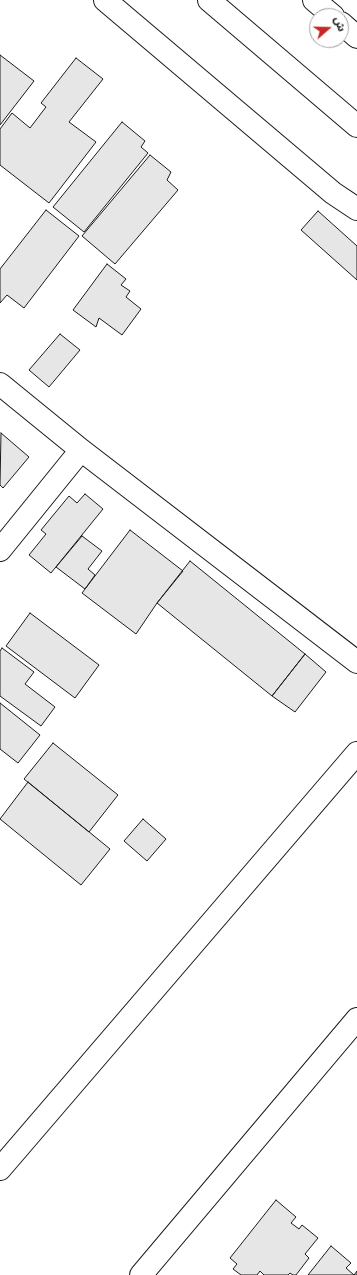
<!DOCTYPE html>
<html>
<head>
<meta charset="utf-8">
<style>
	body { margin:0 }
	#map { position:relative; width:357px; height:1275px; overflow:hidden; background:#fff; font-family:"Work Sans","Noto Sans Arabic",sans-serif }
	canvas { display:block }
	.north { position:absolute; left:309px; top:8px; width:40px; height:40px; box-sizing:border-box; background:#fff; border:1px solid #a3a3a3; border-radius:50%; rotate:70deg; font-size:11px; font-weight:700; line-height:16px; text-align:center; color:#1a1a1a }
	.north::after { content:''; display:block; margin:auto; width:14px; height:18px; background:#c62828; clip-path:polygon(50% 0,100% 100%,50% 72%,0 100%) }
</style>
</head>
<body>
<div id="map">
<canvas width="357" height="1275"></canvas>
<div class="north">ش</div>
</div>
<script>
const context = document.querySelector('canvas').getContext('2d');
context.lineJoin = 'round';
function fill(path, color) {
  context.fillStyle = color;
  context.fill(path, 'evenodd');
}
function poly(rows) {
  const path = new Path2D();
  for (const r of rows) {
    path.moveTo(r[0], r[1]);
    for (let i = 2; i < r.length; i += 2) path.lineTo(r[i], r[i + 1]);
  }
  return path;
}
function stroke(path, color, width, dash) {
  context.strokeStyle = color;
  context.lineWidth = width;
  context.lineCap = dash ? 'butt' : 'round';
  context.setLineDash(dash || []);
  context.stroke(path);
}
const building = poly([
	[0,55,34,81,0,125,0,55],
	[76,58,103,79,69,122,96,142,49,203,0,165,0,129,12,113,30,128,46,107,41,103,76,58],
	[122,122,145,141,141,147,148,153,84,232,53,207,122,122],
	[150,155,171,172,167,180,178,190,115,264,82,236,150,155],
	[46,210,79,236,24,308,7,295,0,303,0,269,46,210],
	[318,211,357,246,357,280,301,230,318,211],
	[107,264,126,279,121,285,130,291,126,297,141,309,122,335,99,318,96,327,73,310,107,264],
	[60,334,80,350,49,387,29,370,60,334],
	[1,433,29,457,3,488,0,485,1,433],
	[85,494,103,509,51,573,29,555,46,534,41,530,69,496,77,503,85,494],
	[130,530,183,571,157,603,136,634,82,593,130,530],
	[82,536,102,551,88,569,95,575,85,589,56,567,82,536],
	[190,561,305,654,272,696,157,603,190,561],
	[30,613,99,665,75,698,6,646,30,613],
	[2,648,34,672,25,684,55,707,41,726,0,696,0,651,2,648],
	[305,654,326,672,295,712,272,696,305,654],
	[0,703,40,735,18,763,0,749,0,703],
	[53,743,118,795,89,832,24,779,53,743],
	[28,782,110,849,81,885,0,819,28,782],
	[143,819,166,839,147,861,124,841,143,819],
	[276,1200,296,1217,291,1223,299,1229,302,1225,318,1238,305,1254,309,1258,296,1275,293,1275,290,1273,288,1275,264,1275,260,1271,257,1275,241,1275,233,1269,237,1264,230,1258,276,1200],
	[331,1246,351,1263,346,1268,354,1275,357,1271,357,1275,308,1275,331,1246]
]);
const street = poly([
	[105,0,333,193,357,209],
	[0,384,81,450,357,662],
	[0,550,81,450]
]);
const secondary = poly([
	[209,0,357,126],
	[314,0,333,16],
	[341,23,357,37],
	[0,1169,357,753],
	[141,1275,357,1019]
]);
fill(building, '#e6e6e6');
stroke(building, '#1a1a1a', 1);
stroke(street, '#1a1a1a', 24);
stroke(secondary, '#1a1a1a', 24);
stroke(street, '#fff', 22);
stroke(secondary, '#fff', 22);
</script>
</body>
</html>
